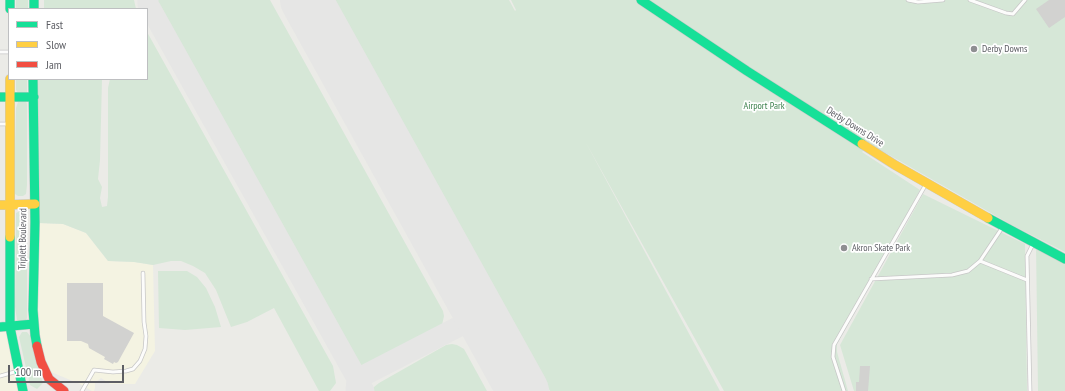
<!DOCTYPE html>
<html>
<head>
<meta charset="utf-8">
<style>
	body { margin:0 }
	#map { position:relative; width:1065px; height:391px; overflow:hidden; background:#ebebe7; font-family:"PT Sans Narrow",sans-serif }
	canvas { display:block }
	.legend { position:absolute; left:8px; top:8px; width:140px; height:72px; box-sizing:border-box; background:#fff; border:1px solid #bebfc1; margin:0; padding:5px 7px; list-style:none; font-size:12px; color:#5d5e64 }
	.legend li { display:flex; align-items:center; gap:8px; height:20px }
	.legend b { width:20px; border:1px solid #bebfc1 }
	.scale { position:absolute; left:8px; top:365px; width:116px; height:18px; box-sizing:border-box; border:2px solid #5d5e64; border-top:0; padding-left:5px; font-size:12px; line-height:14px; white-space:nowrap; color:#5d5e64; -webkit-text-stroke:3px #fff; paint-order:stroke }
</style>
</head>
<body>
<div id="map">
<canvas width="1065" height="391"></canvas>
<ul class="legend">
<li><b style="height:5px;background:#16e098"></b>Fast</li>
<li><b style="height:5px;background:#ffcf43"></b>Slow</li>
<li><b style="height:5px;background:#f24e42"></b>Jam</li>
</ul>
<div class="scale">100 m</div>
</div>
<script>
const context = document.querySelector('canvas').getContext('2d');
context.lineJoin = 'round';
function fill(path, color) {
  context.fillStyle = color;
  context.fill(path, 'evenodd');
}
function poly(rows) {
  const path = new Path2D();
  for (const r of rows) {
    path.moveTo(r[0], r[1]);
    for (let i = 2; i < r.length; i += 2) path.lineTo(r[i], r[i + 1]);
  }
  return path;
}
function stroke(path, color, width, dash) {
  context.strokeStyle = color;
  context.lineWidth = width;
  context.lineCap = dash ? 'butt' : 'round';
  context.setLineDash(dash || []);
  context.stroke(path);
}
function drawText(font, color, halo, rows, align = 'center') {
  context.font = font + ' "PT Sans Narrow",sans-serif';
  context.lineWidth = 3.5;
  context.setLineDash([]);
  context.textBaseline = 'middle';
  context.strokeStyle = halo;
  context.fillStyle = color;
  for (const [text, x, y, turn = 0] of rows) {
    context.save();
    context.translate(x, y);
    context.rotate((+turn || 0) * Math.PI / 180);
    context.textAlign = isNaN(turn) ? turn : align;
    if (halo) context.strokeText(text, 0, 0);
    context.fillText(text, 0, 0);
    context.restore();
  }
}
const commercial = poly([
	[38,223,63,224,86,233,108,261,134,262,153,265,155,351,135,384,110,384,101,378,95,383,95,388,94,391,92,391,80,384,51,372,45,362,36,314],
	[0,330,8,330,18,391,0,391]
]);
const green = poly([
	[16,0,28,0,28,9,16,9],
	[44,0,134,0,136,9,44,9],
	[153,0,270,0,443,311,444,316,442,325,436,332,373,365,364,368,355,364,156,9],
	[333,0,509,0,515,11,516,10,511,0,1065,0,1065,252,1012,225,870,144,862,152,920,190,837,344,837,352,848,391,724,391,585,141,720,391,550,391],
	[147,32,333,366,336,383,330,391,319,391,274,308,247,322,231,327,216,290,205,273,193,266,181,261,171,261,153,265,134,262,108,261,86,233,63,224,38,223,37,79,102,79,100,160,98,179,102,187,100,198,102,207,107,206,108,197,108,88,110,79,147,79],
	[16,79,27,79,27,92,24,94,19,94,16,90],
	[21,101,26,101,27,104,27,185,26,194,23,196,18,196,15,194,14,188,16,108,18,102],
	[923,194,1025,244,1027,391,854,391,840,345],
	[20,211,27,213,27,318,25,322,22,322,17,320,15,307,16,218,16,213],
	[1036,244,1065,259,1065,391,1038,391],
	[158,271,187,271,197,277,206,288,215,307,221,327,185,330,159,328],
	[22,332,27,332,31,337,39,372,43,383,37,389,30,385,19,337],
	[452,344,457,345,464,349,487,391,373,391,374,387,379,383,446,345]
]);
const taxiway = poly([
	[148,0,148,4,364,391],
	[356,391,357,379,481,315]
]);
const runway = poly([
	[306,0,523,391]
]);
const building = poly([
	[1049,0,1065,0,1065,17,1049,28,1036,9],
	[67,283,103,283,103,316,134,333,118,362,116,363,114,362,113,364,104,359,105,357,89,348,88,344,81,341,67,341],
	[860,366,870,366,868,391,856,391,856,382,859,382]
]);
const lane = poly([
	[908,0,918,2,943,0],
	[970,0,1006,13,1013,14,1025,0],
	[0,52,9,52],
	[0,124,8,124],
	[980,261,1027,280],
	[871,279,952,275,968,271,980,261,1002,228],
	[0,376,18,371],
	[82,391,94,370,113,372,126,371,133,369,140,361,145,349,146,336,144,322,143,273],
	[844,391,833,357,834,345,926,184],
	[1030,391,1027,256,1033,244]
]);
const fast = poly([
	[10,0,10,9],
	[34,0,34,9],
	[641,0,747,71,862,144],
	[33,79,35,222,33,310,35,335,37,346],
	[0,97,34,97],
	[988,218,1065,259],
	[10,237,10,327,23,391],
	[0,327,34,324]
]);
const slow = poly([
	[10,79,10,237],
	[862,144,895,165,988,218],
	[0,205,35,204]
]);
const jam = poly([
	[37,346,41,362,49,379,64,391]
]);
const markers = [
	[974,49,4,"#8f8f92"],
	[844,248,4,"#8f8f92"]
];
const poiNames = [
	["Derby Downs",982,49],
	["Akron Skate Park",852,248]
];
const parkNames = [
	["Airport Park",764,106]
];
const streetNames = [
	["Derby Downs Drive",855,127,32],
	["Triplett Boulevard",23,239,-89]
];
fill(commercial, '#f4f3e2');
fill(green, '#d6e7d7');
stroke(taxiway, '#e6e6e5', 21);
stroke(runway, '#e6e6e5', 52);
fill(building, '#d2d2d0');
stroke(lane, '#c7c7c7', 4.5);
stroke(fast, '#c8c9c9', 10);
stroke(slow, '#c8c9c9', 10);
stroke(jam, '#c8c9c9', 10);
stroke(lane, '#fcfcfb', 3);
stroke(fast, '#16e098', 9);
stroke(slow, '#ffcf43', 9);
stroke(jam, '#f24e42', 9);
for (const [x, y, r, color] of markers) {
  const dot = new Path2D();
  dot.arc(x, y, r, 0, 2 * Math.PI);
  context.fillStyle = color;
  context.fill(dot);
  stroke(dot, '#fff', 1.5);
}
drawText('10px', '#5d5e64', '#fff', poiNames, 'left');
drawText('10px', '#3e824e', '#fff', parkNames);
drawText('10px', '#5d5e64', '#fff', streetNames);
</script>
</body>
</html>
